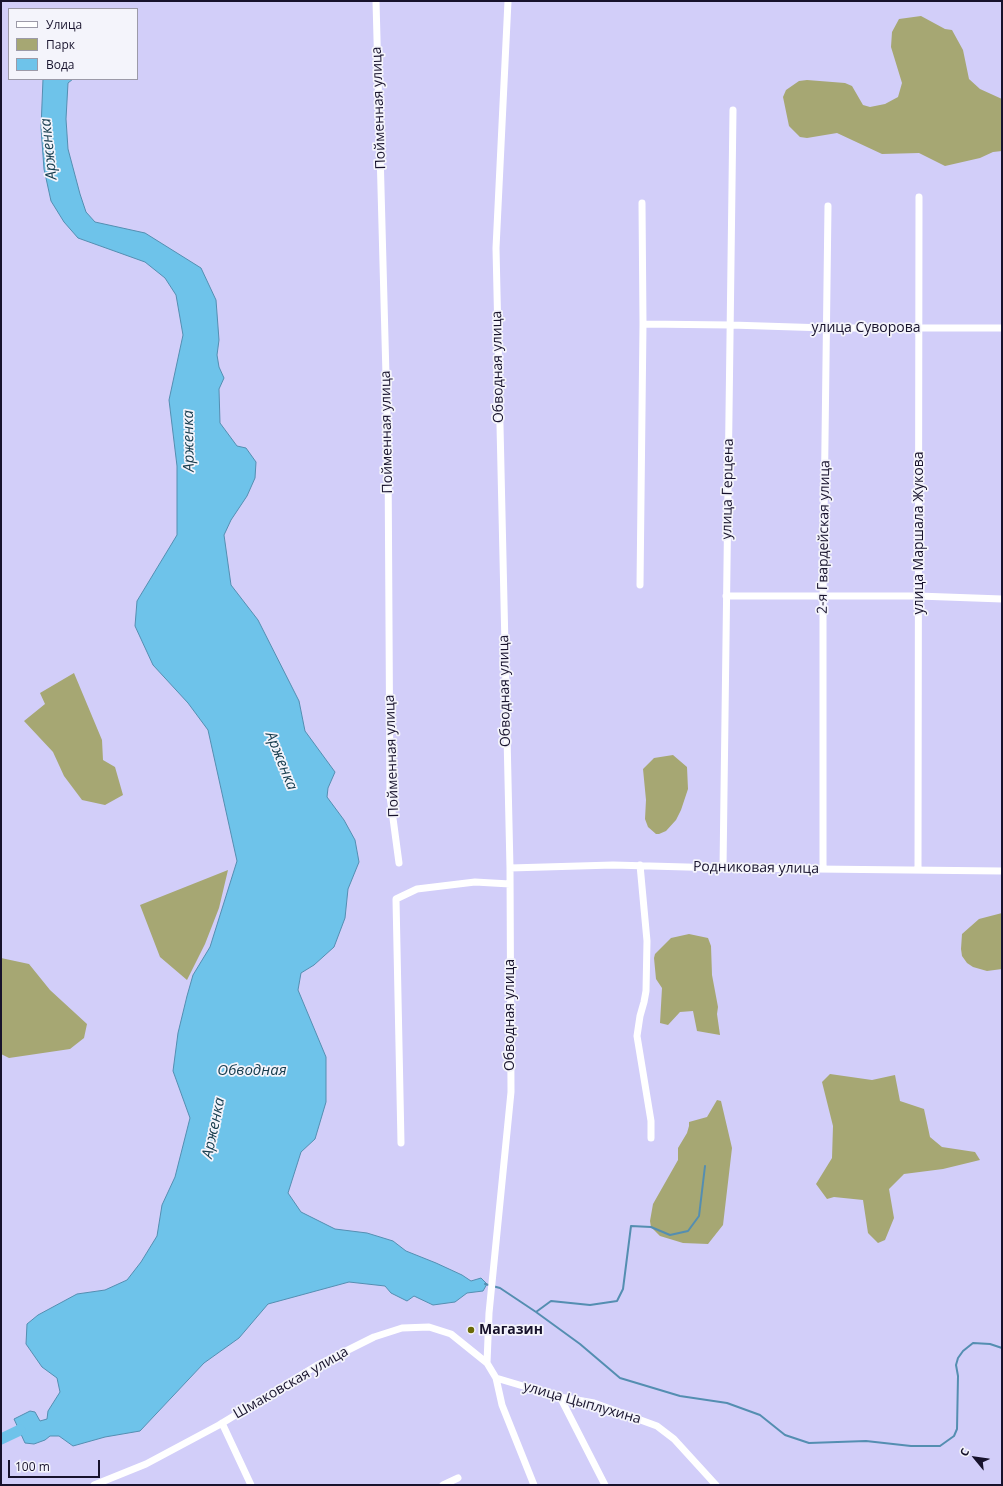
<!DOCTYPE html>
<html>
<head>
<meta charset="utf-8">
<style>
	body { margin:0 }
	#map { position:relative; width:1003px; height:1486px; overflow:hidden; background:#d2cef9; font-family:"Open Sans",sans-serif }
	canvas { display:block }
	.frame { position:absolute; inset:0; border:2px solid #17122c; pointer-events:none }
	.legend { position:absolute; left:8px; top:8px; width:130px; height:72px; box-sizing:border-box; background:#f4f4fb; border:1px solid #9c9aa8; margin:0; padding:5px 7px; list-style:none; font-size:12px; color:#17122c }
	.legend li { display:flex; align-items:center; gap:8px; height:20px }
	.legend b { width:20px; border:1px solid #9c9aa8 }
	.north { position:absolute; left:955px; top:1438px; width:40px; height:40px; -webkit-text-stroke:3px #f4f4fb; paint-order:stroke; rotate:299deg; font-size:11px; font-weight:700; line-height:16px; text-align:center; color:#17122c }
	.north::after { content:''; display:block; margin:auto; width:14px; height:18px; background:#17122c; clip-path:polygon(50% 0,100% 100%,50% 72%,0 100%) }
	.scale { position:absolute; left:8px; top:1460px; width:92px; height:18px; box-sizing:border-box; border:2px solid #17122c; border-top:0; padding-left:5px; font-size:12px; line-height:14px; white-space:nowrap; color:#17122c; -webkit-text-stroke:3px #f4f4fb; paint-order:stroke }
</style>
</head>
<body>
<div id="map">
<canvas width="1003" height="1486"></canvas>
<div class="frame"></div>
<ul class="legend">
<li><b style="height:5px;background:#fff"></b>Улица</li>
<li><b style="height:11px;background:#a6a773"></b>Парк</li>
<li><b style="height:11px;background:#6ec3ea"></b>Вода</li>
</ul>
<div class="north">С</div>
<div class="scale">100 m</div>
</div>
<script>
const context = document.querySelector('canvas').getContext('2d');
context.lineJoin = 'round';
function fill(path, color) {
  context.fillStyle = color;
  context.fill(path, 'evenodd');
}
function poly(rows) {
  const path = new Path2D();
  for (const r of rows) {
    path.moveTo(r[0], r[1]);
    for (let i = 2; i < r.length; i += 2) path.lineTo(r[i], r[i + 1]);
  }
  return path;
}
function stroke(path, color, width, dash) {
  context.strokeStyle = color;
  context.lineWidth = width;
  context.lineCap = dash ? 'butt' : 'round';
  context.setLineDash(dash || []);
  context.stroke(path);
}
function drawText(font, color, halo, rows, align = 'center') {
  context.font = font + ' "Open Sans",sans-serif';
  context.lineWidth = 3.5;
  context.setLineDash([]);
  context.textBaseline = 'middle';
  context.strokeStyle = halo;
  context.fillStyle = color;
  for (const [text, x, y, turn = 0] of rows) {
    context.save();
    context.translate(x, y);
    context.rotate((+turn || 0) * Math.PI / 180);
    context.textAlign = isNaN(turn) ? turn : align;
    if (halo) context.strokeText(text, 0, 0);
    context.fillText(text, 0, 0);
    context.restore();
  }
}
const green = poly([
	[921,16,945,29,952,30,963,50,969,79,980,89,1002,99,1002,151,993,152,980,158,945,166,919,153,882,154,837,133,807,138,800,137,789,126,783,97,786,90,799,81,807,80,845,83,852,86,863,105,870,107,885,104,898,97,902,83,891,47,892,32,899,19],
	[74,673,102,740,103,760,115,767,123,795,105,805,82,800,64,776,53,752,24,721,45,704,40,693],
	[673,755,687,767,688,789,681,810,676,820,666,831,659,834,656,834,648,827,645,819,646,800,643,769,654,758],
	[228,870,219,908,205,944,187,980,160,957,140,905],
	[1002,913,1002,969,987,971,973,967,967,963,962,956,961,949,962,934,979,919],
	[689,934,708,938,711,946,712,975,718,1007,717,1014,720,1035,697,1031,693,1011,680,1012,668,1025,660,1023,662,988,656,979,654,958,655,954,671,938],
	[1,958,29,964,50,990,87,1024,84,1038,70,1049,9,1058,1,1054],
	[830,1074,872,1080,895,1075,900,1101,924,1109,930,1137,942,1147,975,1152,980,1160,943,1169,904,1174,889,1189,894,1218,885,1240,878,1243,868,1233,863,1200,834,1197,827,1199,816,1184,832,1158,833,1126,822,1082],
	[717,1100,721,1101,732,1148,723,1225,708,1244,683,1243,660,1236,651,1227,650,1221,653,1204,678,1160,678,1148,687,1133,689,1126,689,1122,707,1117]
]);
const water = poly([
	[43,79,73,79,68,83,66,119,68,149,80,194,86,212,95,222,145,233,201,268,216,300,219,340,217,355,219,367,224,378,219,389,220,423,237,446,246,448,256,462,255,478,247,496,231,520,224,535,231,585,258,620,299,701,305,731,335,772,328,788,327,797,344,820,355,840,359,862,348,889,345,918,334,947,314,965,301,973,298,990,326,1057,326,1102,315,1139,301,1152,288,1193,301,1212,335,1229,367,1233,393,1241,406,1251,436,1263,462,1275,471,1281,481,1278,487,1284,483,1291,467,1293,455,1302,433,1305,414,1296,407,1301,391,1293,385,1286,349,1282,268,1304,239,1338,204,1363,140,1431,105,1437,73,1446,59,1436,50,1436,45,1440,34,1444,25,1443,14,1419,30,1411,35,1412,40,1421,47,1419,48,1411,60,1392,57,1378,42,1367,26,1344,27,1324,38,1315,77,1294,105,1290,127,1280,141,1262,157,1236,162,1205,175,1177,190,1118,173,1071,178,1033,187,996,193,975,210,947,237,861,208,730,188,703,153,665,135,626,137,601,177,535,177,466,169,400,183,335,176,295,165,278,145,262,78,238,64,222,51,201,44,169,41,128,43,79]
]);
const stream = poly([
	[485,1284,500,1288,536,1312,580,1344,620,1378,680,1396,727,1403,760,1415,785,1435,809,1443,866,1441,911,1446,940,1446,954,1436,957,1429,958,1376,956,1365,958,1358,963,1351,973,1343,990,1344,1002,1348],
	[536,1312,551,1301,590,1305,617,1301,623,1289,631,1226,651,1227,670,1235,688,1231,699,1216,705,1166]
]);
const river = poly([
	[1,1439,20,1430]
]);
const minor = poly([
	[376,1,388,451,390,796,399,863],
	[508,1,496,248,510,868,511,1092,489,1313,487,1363,496,1378,502,1405,534,1485],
	[642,203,643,324,731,325,826,328,1002,328],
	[640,585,643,324],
	[726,596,918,596,1002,599],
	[640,865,647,941,646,991,644,1002,640,1016,637,1036,651,1121,651,1138],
	[510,868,613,865,723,868,1002,871],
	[723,868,733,110],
	[823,869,823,596,828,206],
	[918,870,919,197],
	[401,1143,396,899,417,889,475,882,510,884],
	[496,1378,560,1397,594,1403,657,1426,674,1439,716,1485],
	[560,1397,605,1485],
	[222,1423,251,1485],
	[94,1485,146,1464,219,1425,316,1366,374,1337,402,1328,429,1327,451,1334,487,1363],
	[443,1485,458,1478]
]);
const markers = [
	[471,1330,4,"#6b6a07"]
];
const streetNames = [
	["Пойменная улица",379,108,-92],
	["улица Суворова",866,328],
	["Обводная улица",498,367,-91],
	["Пойменная улица",387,432,-91],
	["улица Герцена",728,489,-89],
	["улица Маршала Жукова",919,533,-90],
	["2-я Гвардейская улица",824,537,-89],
	["Обводная улица",505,691,-91],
	["Пойменная улица",392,756,-92],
	["Родниковая улица",756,868,1],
	["Обводная улица",510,1015,-90],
	["Шмаковская улица",291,1383,-30],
	["улица Цыплухина",582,1403,16]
];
const poiNames = [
	["Магазин",479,1330]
];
const waterNames = [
	["Арженка",49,149,-96],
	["Арженка",189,441,-91],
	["Арженка",281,761,68],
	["Обводная",252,1071],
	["Арженка",214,1128,-78]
];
fill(green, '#a6a773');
fill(water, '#6ec3ea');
stroke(water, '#548eb1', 1);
stroke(stream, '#548eb1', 2);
stroke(river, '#6ec3ea', 11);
stroke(minor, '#fff', 7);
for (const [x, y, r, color] of markers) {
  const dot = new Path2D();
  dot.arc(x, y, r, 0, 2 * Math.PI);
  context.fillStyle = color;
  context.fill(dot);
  stroke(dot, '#f4f4fb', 1.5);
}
drawText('14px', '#17122c', '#f4f4fb', streetNames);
drawText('bold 14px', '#17122c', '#f4f4fb', poiNames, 'left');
drawText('italic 15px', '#163c4d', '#f4f4fb', waterNames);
</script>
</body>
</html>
